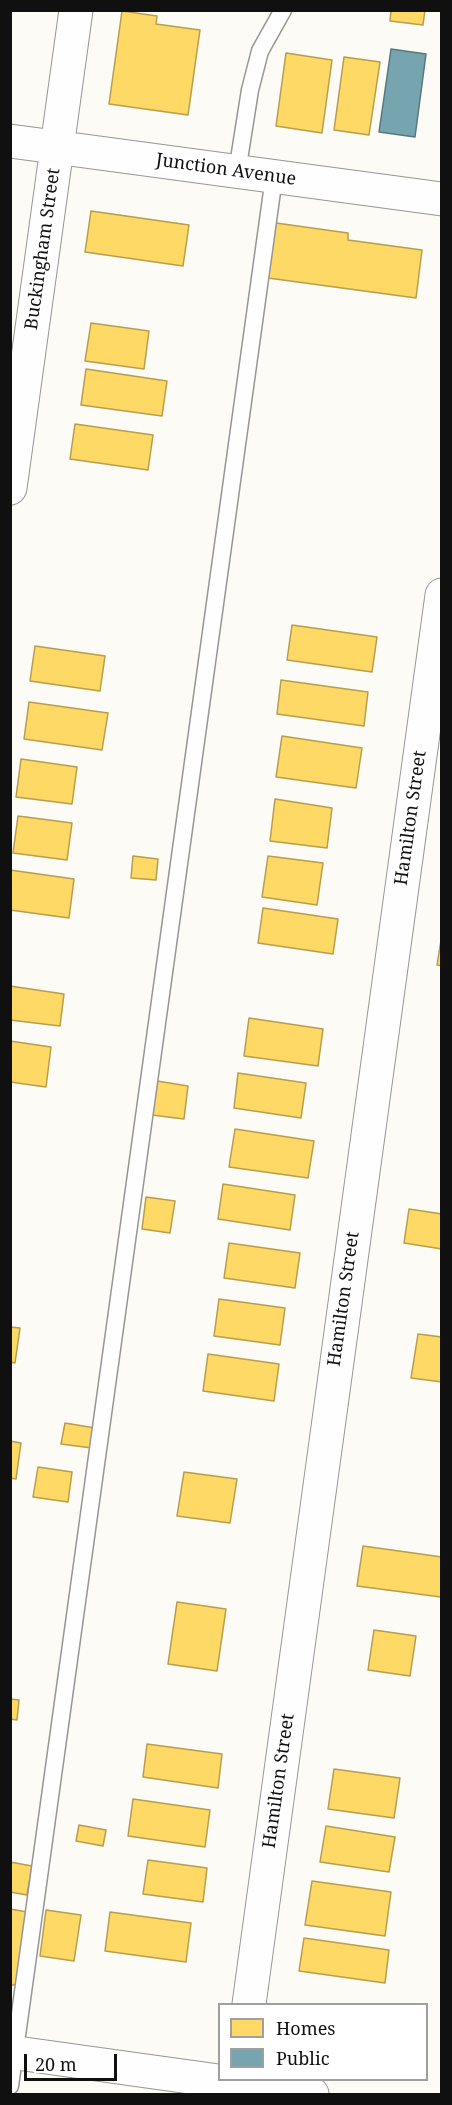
<!DOCTYPE html>
<html>
<head>
<meta charset="utf-8">
<style>
	body { margin:0 }
	#map { position:relative; width:452px; height:2105px; overflow:hidden; background:#fcfbf6; font-family:"Noto Serif",serif }
	canvas { display:block }
	.frame { position:absolute; inset:0; border:12px solid #101010; pointer-events:none }
	.legend { position:absolute; left:218px; top:2003px; width:210px; height:78px; box-sizing:border-box; background:#fff; border:2px solid #9f9f9f; margin:0; padding:8px 10px; list-style:none; font-size:18px; color:#101010 }
	.legend li { display:flex; align-items:center; gap:12px; height:30px }
	.legend b { width:30px; border:2px solid #9f9f9f }
	.scale { position:absolute; left:24px; top:2054px; width:93px; height:27px; box-sizing:border-box; border:3px solid #101010; border-top:0; padding-left:8px; font-size:18px; line-height:21px; white-space:nowrap; color:#101010; -webkit-text-stroke:4px #fff; paint-order:stroke }
</style>
</head>
<body>
<div id="map">
<canvas width="452" height="2105"></canvas>
<div class="frame"></div>
<ul class="legend">
<li><b style="height:16px;background:#ffd966"></b>Homes</li>
<li><b style="height:16px;background:#76a5af"></b>Public</li>
</ul>
<div class="scale">20 m</div>
</div>
<script>
const context = document.querySelector('canvas').getContext('2d');
context.lineJoin = 'round';
function fill(path, color) {
  context.fillStyle = color;
  context.fill(path, 'evenodd');
}
function poly(rows) {
  const path = new Path2D();
  for (const r of rows) {
    path.moveTo(r[0], r[1]);
    for (let i = 2; i < r.length; i += 2) path.lineTo(r[i], r[i + 1]);
  }
  return path;
}
function stroke(path, color, width, dash) {
  context.strokeStyle = color;
  context.lineWidth = width;
  context.lineCap = dash ? 'butt' : 'round';
  context.setLineDash(dash || []);
  context.stroke(path);
}
function drawText(font, color, halo, rows, align = 'center') {
  context.font = font + ' "Noto Serif",serif';
  context.lineWidth = 6;
  context.setLineDash([]);
  context.textBaseline = 'middle';
  context.strokeStyle = halo;
  context.fillStyle = color;
  for (const [text, x, y, turn = 0] of rows) {
    context.save();
    context.translate(x, y);
    context.rotate((+turn || 0) * Math.PI / 180);
    context.textAlign = isNaN(turn) ? turn : align;
    if (halo) context.strokeText(text, 0, 0);
    context.fillText(text, 0, 0);
    context.restore();
  }
}
const homes = poly([
	[391,10,425,10,423,25,390,21,391,10],
	[122,11,157,16,156,24,200,30,188,115,109,104,122,11],
	[286,53,332,60,322,133,276,126,286,53],
	[344,57,380,62,369,135,334,130,344,57],
	[91,211,189,225,183,266,85,252,91,211],
	[276,223,348,233,348,240,422,250,416,298,268,278,276,223],
	[91,323,149,331,144,369,85,361,91,323],
	[86,369,167,381,162,416,81,405,86,369],
	[75,424,153,435,148,470,70,459,75,424],
	[292,625,377,637,372,672,287,660,292,625],
	[35,646,105,656,100,691,30,681,35,646],
	[281,680,368,692,364,726,277,714,281,680],
	[29,702,108,713,102,750,24,739,29,702],
	[282,736,362,748,356,788,276,777,282,736],
	[21,759,77,767,72,804,16,797,21,759],
	[275,799,332,808,327,848,270,841,275,799],
	[18,816,72,823,67,860,13,853,18,816],
	[133,856,158,859,156,880,131,878,133,856],
	[268,856,323,863,317,905,262,897,268,856],
	[10,870,74,879,69,918,10,910,10,870],
	[263,908,338,919,333,954,258,943,263,908],
	[442,934,442,966,437,965,442,934],
	[10,986,64,994,60,1026,10,1020,10,986],
	[249,1018,323,1029,318,1066,244,1056,249,1018],
	[10,1041,51,1047,46,1087,10,1082,10,1041],
	[238,1073,306,1083,301,1118,234,1108,238,1073],
	[157,1081,188,1086,184,1119,152,1115,157,1081],
	[235,1129,314,1141,308,1178,229,1167,235,1129],
	[223,1184,295,1195,290,1230,218,1219,223,1184],
	[146,1197,175,1201,170,1233,142,1229,146,1197],
	[409,1209,442,1214,442,1249,404,1243,409,1209],
	[229,1243,300,1253,295,1288,224,1278,229,1243],
	[219,1299,285,1308,280,1345,214,1336,219,1299],
	[10,1327,20,1328,15,1363,10,1362,10,1327],
	[418,1334,442,1337,442,1382,411,1378,418,1334],
	[208,1354,279,1364,274,1401,203,1391,208,1354],
	[65,1423,95,1428,92,1448,61,1444,65,1423],
	[10,1441,21,1443,16,1479,10,1478,10,1441],
	[38,1467,72,1472,68,1502,33,1497,38,1467],
	[184,1472,237,1479,230,1523,177,1516,184,1472],
	[363,1546,442,1557,441,1597,357,1586,363,1546],
	[177,1602,226,1609,217,1671,168,1664,177,1602],
	[374,1630,416,1636,410,1676,368,1670,374,1630],
	[10,1699,19,1700,17,1720,10,1719,10,1699],
	[147,1744,222,1754,218,1788,143,1777,147,1744],
	[334,1769,400,1778,394,1818,328,1809,334,1769],
	[133,1799,210,1810,205,1847,128,1836,133,1799],
	[79,1825,106,1830,103,1846,76,1841,79,1825],
	[326,1826,395,1837,389,1872,320,1862,326,1826],
	[148,1860,207,1868,203,1902,143,1894,148,1860],
	[10,1862,32,1866,27,1895,10,1892,10,1862],
	[312,1881,391,1892,385,1936,305,1925,312,1881],
	[10,1909,27,1912,16,1985,10,1985,10,1909],
	[46,1910,81,1915,74,1961,40,1956,46,1910],
	[110,1912,191,1923,186,1962,105,1951,110,1912],
	[304,1938,389,1950,385,1983,299,1971,304,1938]
]);
const public = poly([
	[391,49,426,54,415,137,379,132,391,49]
]);
const lane = poly([
	[237,172,250,90,260,51,283,10],
	[10,2086,274,177]
]);
const street = poly([
	[10,141,442,199],
	[10,488,76,10],
	[249,2004,442,595],
	[10,2052,312,2094]
]);
const streetNames = [
	["Junction Avenue",226,170,8],
	["Buckingham Street",43,249,-82],
	["Hamilton Street",411,818,-82],
	["Hamilton Street",344,1299,-82],
	["Hamilton Street",279,1781,-82]
];
fill(homes, '#ffd966');
stroke(homes, '#b79d4c', 1.5);
fill(public, '#76a5af');
stroke(public, '#57787f', 1.5);
stroke(lane, '#969694', 19);
stroke(street, '#969694', 35);
stroke(lane, '#fffefe', 16);
stroke(street, '#fffefe', 33);
drawText('18px', '#101010', '#fff', streetNames);
</script>
</body>
</html>
